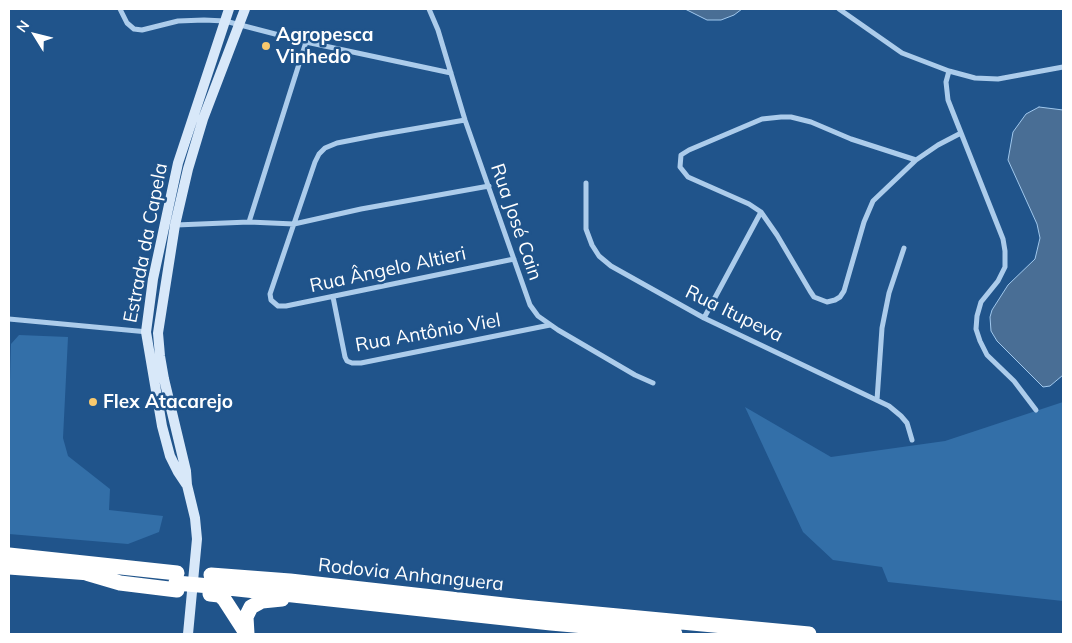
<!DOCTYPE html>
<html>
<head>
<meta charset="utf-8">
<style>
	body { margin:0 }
	#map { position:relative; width:1072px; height:643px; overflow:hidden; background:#20548b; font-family:Mulish,sans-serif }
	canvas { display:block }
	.frame { position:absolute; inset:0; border:10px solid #fff; pointer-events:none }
	.north { position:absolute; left:10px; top:10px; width:50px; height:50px; -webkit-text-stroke:4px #20548b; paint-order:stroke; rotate:306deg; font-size:14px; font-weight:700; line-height:20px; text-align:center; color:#fff }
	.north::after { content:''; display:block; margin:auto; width:18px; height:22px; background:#fff; clip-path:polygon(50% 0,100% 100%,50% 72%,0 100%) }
</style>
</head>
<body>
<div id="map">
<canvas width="1072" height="643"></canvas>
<div class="frame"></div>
<div class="north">N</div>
</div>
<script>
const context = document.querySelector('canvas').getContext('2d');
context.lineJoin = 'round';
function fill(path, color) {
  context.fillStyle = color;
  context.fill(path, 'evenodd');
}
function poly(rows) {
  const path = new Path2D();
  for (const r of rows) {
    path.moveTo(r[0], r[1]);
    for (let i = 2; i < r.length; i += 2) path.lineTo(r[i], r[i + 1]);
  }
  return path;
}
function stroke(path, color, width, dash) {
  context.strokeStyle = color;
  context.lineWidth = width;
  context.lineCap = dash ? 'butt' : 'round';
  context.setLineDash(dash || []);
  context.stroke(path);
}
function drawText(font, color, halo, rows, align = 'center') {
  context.font = font + ' Mulish,sans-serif';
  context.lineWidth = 5;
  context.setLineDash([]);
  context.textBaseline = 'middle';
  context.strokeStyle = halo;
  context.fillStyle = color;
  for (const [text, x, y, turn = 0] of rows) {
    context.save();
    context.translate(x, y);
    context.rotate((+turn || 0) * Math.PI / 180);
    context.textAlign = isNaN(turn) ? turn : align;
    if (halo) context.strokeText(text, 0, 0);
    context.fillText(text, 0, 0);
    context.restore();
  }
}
const green = poly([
	[19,335,68,337,63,438,68,456,110,489,109,510,163,516,159,532,128,544,9,534,9,415,11,344],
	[1063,402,1063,601,888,582,882,567,833,560,803,532,745,407,831,457,945,441]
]);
const water = poly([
	[685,9,742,9,734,15,721,20,707,20,685,9],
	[1039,107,1063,110,1063,375,1050,386,1043,387,997,341,991,331,990,317,992,310,1008,285,1035,259,1040,238,1037,224,1008,160,1013,132,1026,114,1039,107]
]);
const street = poly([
	[120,9,127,23,134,29,142,30,178,21,204,20,225,21,306,42,451,73],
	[429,9,438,30,465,120,530,305,538,316,558,330,635,375,653,383],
	[839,9,902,53,949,71,975,78,998,79,1063,67],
	[949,71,946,82,948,100,1003,239,1005,251,1005,267,998,281,981,302,977,316,976,329,980,341,987,355,1014,381,1036,410],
	[465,120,378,135,337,143,325,148,319,154,315,162,270,294,271,300,278,306,286,306,514,259],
	[916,160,851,139,811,122,791,117,781,117,762,119,689,150,681,155,680,167,688,177,749,204,761,212,777,235,810,291,814,297,827,302,835,300,840,297,844,291,864,222,873,201,916,160,938,145,961,133],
	[586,183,586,229,592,245,599,256,611,266,704,318,889,406,901,416,907,423,912,440],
	[249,222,306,42],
	[176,225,249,222,294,224,361,209,489,186],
	[333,297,345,357,347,361,352,363,361,363,550,325],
	[704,318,761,212],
	[9,319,148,332],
	[877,400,882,328,889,293,904,248]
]);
const secondary = poly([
	[186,484,178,472,170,456,162,426,146,332,153,279,178,163,229,9],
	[188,634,197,539,195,518,187,485,186,471,164,379,160,356,158,333,175,225,188,169,203,119,245,9]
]);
const highway = poly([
	[9,555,177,573],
	[9,567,90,573],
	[86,573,120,583,177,590],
	[211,575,290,581,522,607,809,634],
	[210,586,551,623,675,634],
	[210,594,219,595,224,599,246,633],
	[247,634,246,617,251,607,262,601,282,599]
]);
const highwayBridge = poly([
	[176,583,210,586]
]);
const markers = [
	[266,46,5,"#f9c96d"],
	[93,402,5,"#f9c96d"]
];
const poiNames = [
	["Agropesca",276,35],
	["Vinhedo",276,57],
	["Flex Atacarejo",103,402]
];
const streetNames = [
	["Rua José Cain",516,222,71],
	["Estrada da Capela",146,243,-79],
	["Rua Ângelo Altieri",388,270,-12],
	["Rua Itupeva",734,314,26],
	["Rua Antônio Viel",428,333,-10],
	["Rodovia Anhanguera",411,575,6]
];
fill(green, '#336fa8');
fill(water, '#496e95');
stroke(water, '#a0c8ed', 1);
stroke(street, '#accceb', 5);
stroke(secondary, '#d8e8f9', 10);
stroke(highway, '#fff', 15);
stroke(highwayBridge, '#fff', 15);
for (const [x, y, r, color] of markers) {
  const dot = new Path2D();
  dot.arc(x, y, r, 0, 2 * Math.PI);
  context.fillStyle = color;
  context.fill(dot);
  stroke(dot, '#20548b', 2);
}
drawText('bold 19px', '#fff', '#20548b', poiNames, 'left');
drawText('19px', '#fff', '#20548b', streetNames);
</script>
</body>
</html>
